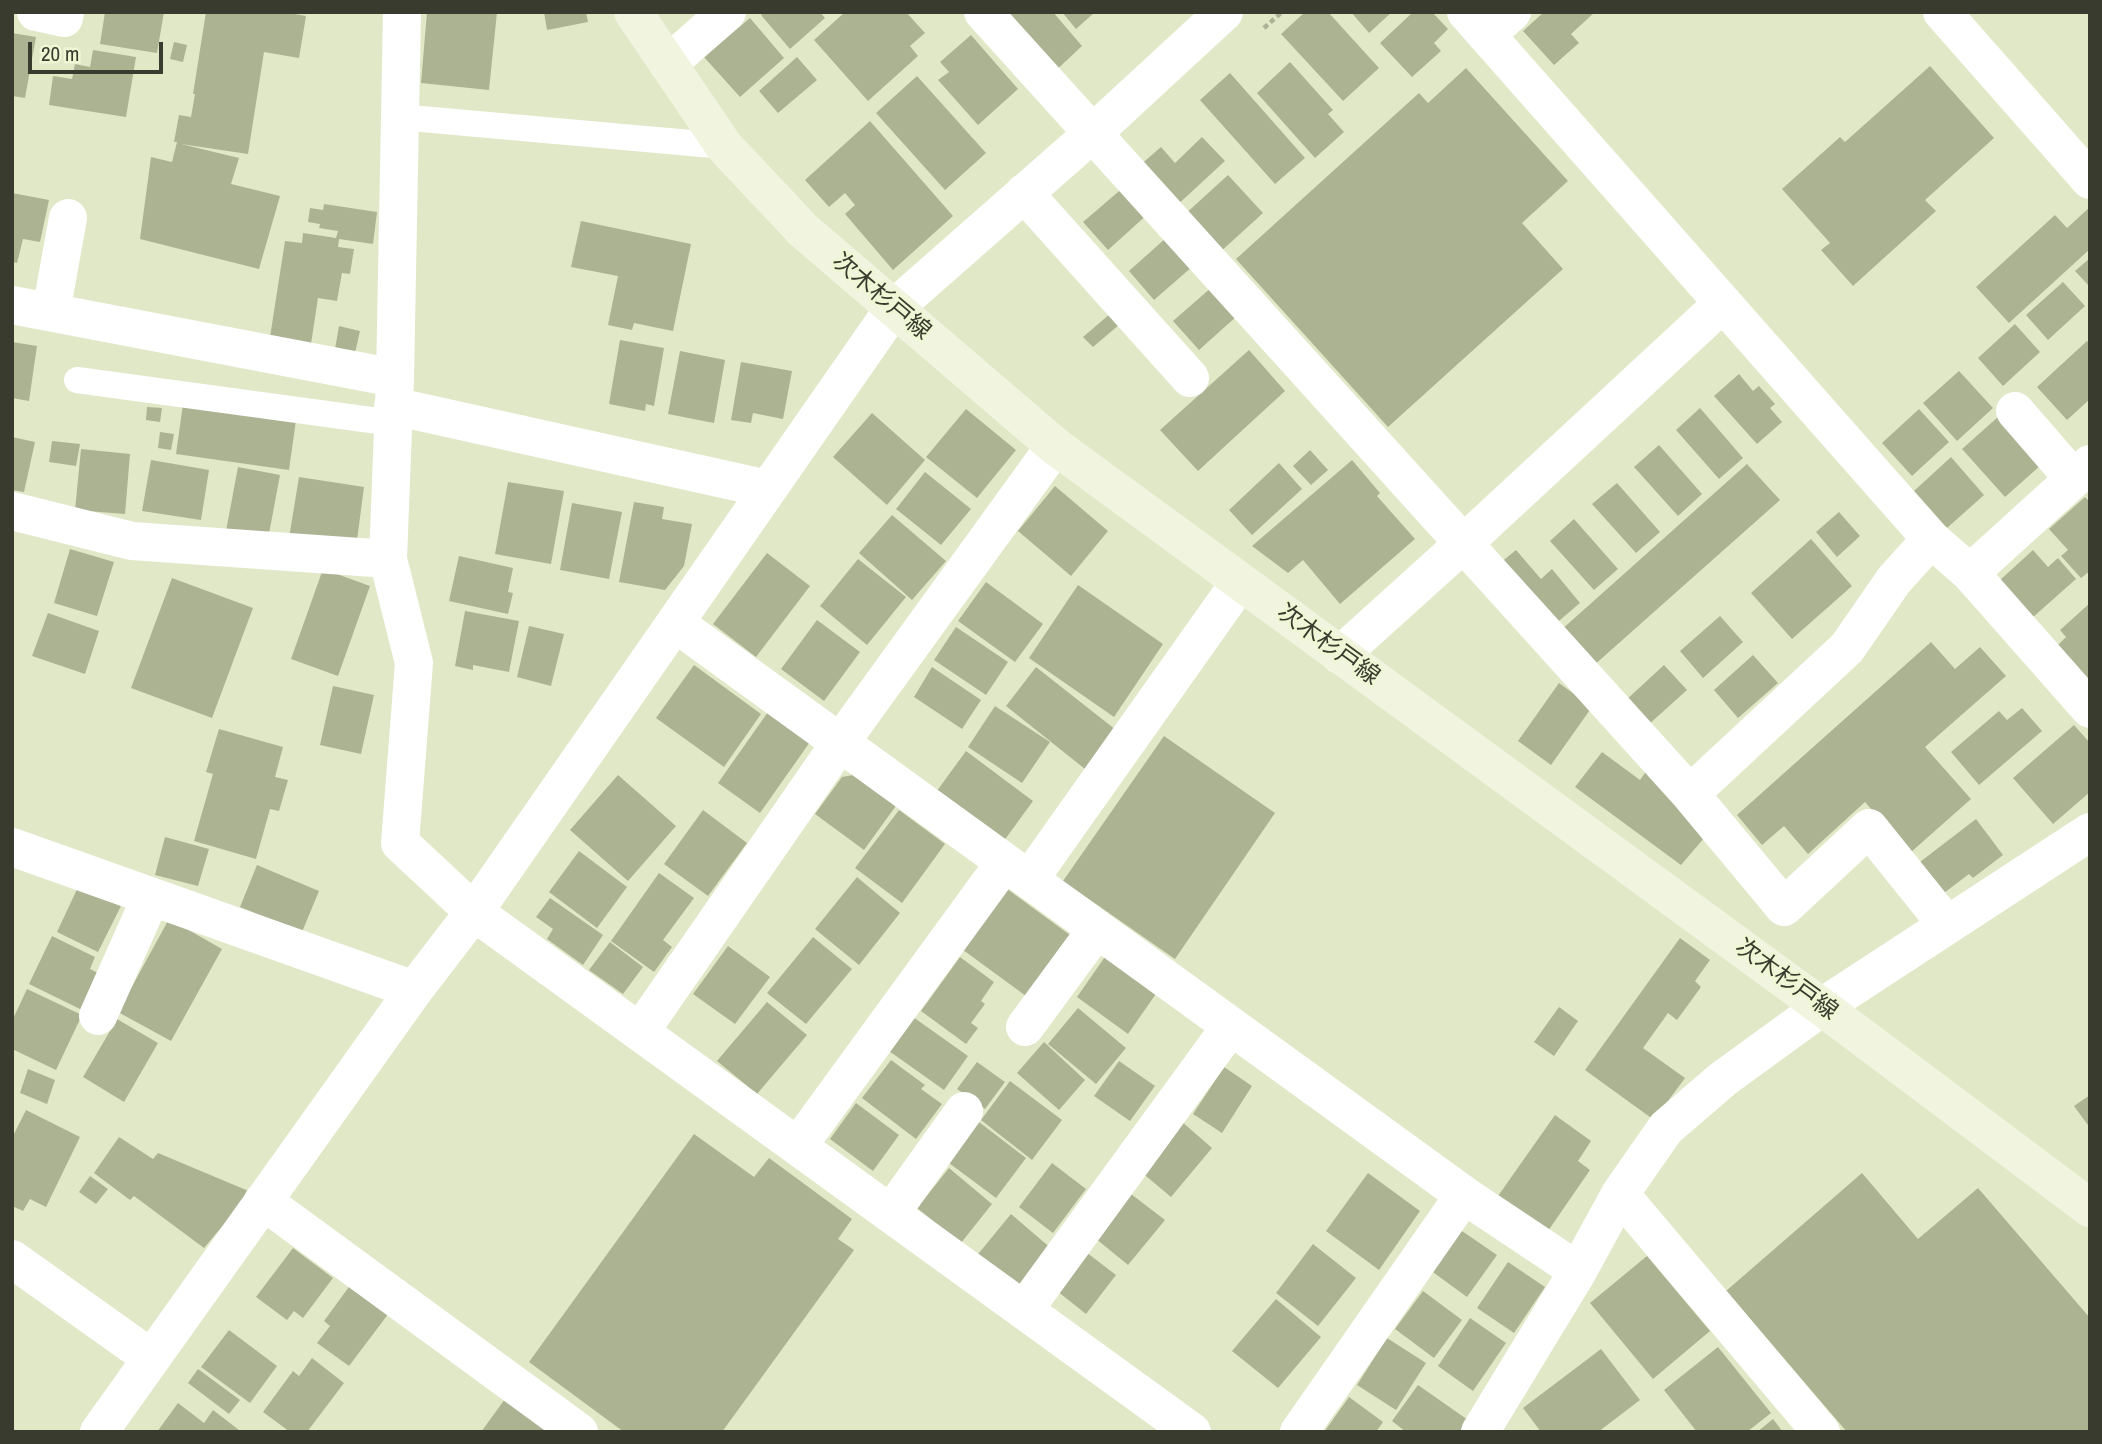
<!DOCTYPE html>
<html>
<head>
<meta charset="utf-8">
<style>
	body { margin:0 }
	#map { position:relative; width:2102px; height:1444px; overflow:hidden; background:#e1e8c7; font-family:"Archivo Narrow",sans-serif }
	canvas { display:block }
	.frame { position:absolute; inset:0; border:14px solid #393b2e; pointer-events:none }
	.scale { position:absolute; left:28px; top:42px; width:135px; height:32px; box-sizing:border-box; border:4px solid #393b2e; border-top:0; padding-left:9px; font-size:21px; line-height:24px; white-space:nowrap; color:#393b2e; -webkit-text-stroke:5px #eef6d4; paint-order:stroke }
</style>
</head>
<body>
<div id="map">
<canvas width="2102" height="1444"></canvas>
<div class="frame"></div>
<div class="scale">20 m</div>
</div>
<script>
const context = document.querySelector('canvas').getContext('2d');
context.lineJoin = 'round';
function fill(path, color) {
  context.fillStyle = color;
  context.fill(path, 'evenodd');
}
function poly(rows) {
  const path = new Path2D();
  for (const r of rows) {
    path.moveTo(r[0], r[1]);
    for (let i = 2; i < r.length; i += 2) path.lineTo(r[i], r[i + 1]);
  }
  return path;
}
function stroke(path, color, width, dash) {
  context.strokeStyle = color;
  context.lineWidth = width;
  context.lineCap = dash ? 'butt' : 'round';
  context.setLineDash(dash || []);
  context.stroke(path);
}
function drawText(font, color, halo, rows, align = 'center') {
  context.font = font + ' "Archivo Narrow","Noto Sans JP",sans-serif';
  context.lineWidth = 5;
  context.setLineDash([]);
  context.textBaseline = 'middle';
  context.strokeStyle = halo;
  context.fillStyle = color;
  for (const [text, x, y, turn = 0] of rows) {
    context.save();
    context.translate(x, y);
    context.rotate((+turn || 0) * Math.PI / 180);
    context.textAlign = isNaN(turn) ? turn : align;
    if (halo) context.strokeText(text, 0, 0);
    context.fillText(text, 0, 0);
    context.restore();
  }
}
const building = poly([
	[105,12,164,12,157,53,100,44],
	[206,12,283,12,306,16,299,58,264,52,248,154,181,144,239,158,231,184,280,196,259,269,140,239,151,157,172,162,177,142,174,142,179,115,191,117,195,94,193,94],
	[427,12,497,12,489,90,421,83],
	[544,12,586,12,588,22,547,30],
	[764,12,820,12,825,18,790,49,761,15],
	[845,12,906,12,925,33,910,46,918,56,868,101,814,40],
	[1005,12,1053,12,1082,46,1052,74],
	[1062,12,1095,12,1076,29],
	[1305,12,1328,12,1379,68,1343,101,1281,34],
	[1351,12,1392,12,1369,33],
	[1413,12,1432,12,1448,29,1434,43,1441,51,1412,77,1380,43],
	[1544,12,1595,12,1571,34,1579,43,1554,65,1523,31],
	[750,18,784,58,740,97,704,57],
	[12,33,36,37,25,98,12,96],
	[971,35,1018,89,978,125,938,80,949,72,940,62],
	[174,42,187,45,183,62,170,59],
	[93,50,136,57,126,117,49,105,53,76,72,79,75,64,90,67],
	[797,57,817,80,778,113,759,91],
	[1290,62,1333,110,1328,114,1344,132,1315,158,1257,93],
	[1930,66,1994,138,1925,200,1936,211,1853,286,1821,250,1830,243,1782,189,1840,137,1845,142],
	[1466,68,1568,181,1522,223,1563,269,1388,427,1236,259,1419,93,1428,103],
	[1230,73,1305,158,1275,184,1200,100],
	[917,76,986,153,945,190,876,113],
	[870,121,953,216,893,270,845,214,855,205,845,193,829,207,805,180],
	[1202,137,1225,161,1174,208,1138,167,1161,147,1175,163],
	[1228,175,1263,213,1218,254,1183,216],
	[1125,186,1149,213,1108,250,1083,222],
	[12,193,49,200,40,242,23,239,17,263,12,262],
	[324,204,377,212,373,244,339,239,338,247,354,249,350,274,342,273,337,301,318,298,311,344,270,337,285,241,302,243,303,233,336,238,338,231,319,228,320,224,308,222,310,208,323,210],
	[2090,207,2090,249,2009,323,1976,287,2055,215,2067,228],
	[581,221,691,244,673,331,634,323,632,330,608,325,618,276,571,267],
	[1167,237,1193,266,1154,300,1129,271],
	[2090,258,2090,287,2075,271],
	[2063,282,2085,306,2048,340,2026,315],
	[1212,287,1237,316,1199,350,1173,321],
	[1111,313,1120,324,1093,347,1083,337],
	[2015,324,2040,352,2003,386,1978,358],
	[339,326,360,331,355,353,335,349],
	[620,340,664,348,654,406,646,404,645,411,609,404],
	[2087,341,2090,344,2090,399,2067,420,2037,387],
	[12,342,37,346,29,401,12,398],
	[1249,350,1285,391,1198,471,1160,430],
	[680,351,725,360,714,423,668,414],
	[741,362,792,371,783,419,753,413,751,423,731,420],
	[1959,371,1993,408,1957,441,1923,403],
	[1739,374,1753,391,1759,386,1775,404,1770,408,1782,422,1757,444,1714,396],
	[183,404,296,420,289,470,176,454],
	[147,407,162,408,160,422,146,420],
	[1700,408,1743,458,1719,479,1676,430],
	[966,409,1016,450,977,498,926,457],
	[1919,409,1949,442,1912,476,1882,443],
	[872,413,925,460,887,505,833,457],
	[1998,417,2041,465,2005,497,1962,449],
	[160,432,174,434,171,450,158,448],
	[12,437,35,442,24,492,12,490],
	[52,441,80,444,76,466,49,462],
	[1659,445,1702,494,1678,516,1634,467],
	[81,449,130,454,125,514,75,510],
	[1310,450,1328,470,1311,485,1293,466],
	[1951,457,1984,495,1947,528,1914,491],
	[151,460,209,470,201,520,142,511],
	[1352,460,1380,493,1377,496,1415,539,1340,604,1303,560,1288,573,1252,546],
	[1279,463,1302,489,1252,535,1229,510],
	[1747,464,1780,500,1592,667,1560,631],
	[238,467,280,475,268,539,226,531],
	[925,472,971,509,941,545,896,509],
	[299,477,364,487,356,548,289,538],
	[508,482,564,491,551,564,495,554],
	[1617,483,1660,532,1636,553,1592,504],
	[1055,486,1108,531,1071,576,1018,531],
	[2085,497,2090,502,2090,571,2081,578,2061,556,2068,550,2049,529],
	[634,502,664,507,662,519,692,524,684,566,665,590,619,582],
	[572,503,622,512,609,579,560,570],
	[1839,512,1860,536,1837,557,1816,532],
	[892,515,946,561,912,600,859,553],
	[1574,519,1618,569,1594,590,1550,541],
	[1811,539,1852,586,1792,639,1751,593],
	[70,549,114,562,97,616,54,603],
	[1516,550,1541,579,1552,569,1580,603,1553,626,1499,564],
	[2033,550,2048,567,2058,558,2076,579,2032,618,1999,581],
	[767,553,810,586,756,657,713,624],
	[459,556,513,568,508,592,513,593,508,614,449,601],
	[858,559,906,597,867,645,820,606],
	[323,569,370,586,338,676,291,659],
	[172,578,253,608,212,718,131,688],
	[986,582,1043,624,1015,662,958,621],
	[1078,585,1163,644,1114,717,1029,658],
	[2090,603,2090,682,2057,646,2066,637,2060,630],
	[465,611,519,621,509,672,473,665,473,670,455,666],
	[48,613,99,631,85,674,32,656],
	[1720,616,1743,642,1703,678,1680,651],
	[817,620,860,652,824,701,781,669],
	[529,626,564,634,551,686,517,677],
	[956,627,1008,662,986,695,934,660],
	[1931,642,1955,669,1980,647,2006,676,1925,747,1971,799,1910,853,1865,802,1808,854,1784,826,1762,845,1737,815],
	[1753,655,1778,683,1738,718,1714,690],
	[694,665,761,714,724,767,656,718],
	[1664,665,1687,690,1647,726,1625,701],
	[932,667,981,700,962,729,914,697],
	[1036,667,1116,730,1085,769,1006,706],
	[1559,683,1592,707,1551,765,1518,741],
	[333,686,374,695,361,754,320,745],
	[995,706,1050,742,1022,783,968,747],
	[2022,708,2042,731,1979,785,1951,752,1999,711,2007,720],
	[768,712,810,742,760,813,718,783],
	[2074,725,2090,743,2090,792,2053,824,2013,778],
	[219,729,283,747,275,777,288,780,279,811,270,809,256,859,194,841,213,774,206,772],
	[1164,736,1275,813,1175,959,1063,881],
	[966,751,1033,801,998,849,931,799],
	[1602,752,1640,780,1647,770,1705,837,1681,865,1575,787],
	[859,774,898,803,864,850,815,814,842,777],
	[618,775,676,826,628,881,570,830],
	[703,810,747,843,708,896,664,864],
	[899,810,945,844,902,903,855,868],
	[1976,819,2003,855,1973,878,1969,874,1940,896,1916,865],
	[165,837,209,849,198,886,155,875],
	[579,851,627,887,597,928,549,892],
	[257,865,319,891,302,932,240,907],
	[659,873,694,898,663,940,672,947,654,972,611,941],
	[857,877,900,913,859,965,815,929],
	[79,885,121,906,98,952,57,932],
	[1003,886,1070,935,1026,996,959,947],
	[550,898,603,935,583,965,547,939,553,929,536,917],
	[169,919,222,949,171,1041,118,1012],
	[52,936,95,957,90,969,102,975,84,1011,29,984],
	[813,937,852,969,806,1024,767,993],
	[1680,938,1710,960,1695,981,1701,987,1677,1020,1668,1013,1643,1048,1685,1078,1654,1120,1585,1070],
	[610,942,643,967,623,994,589,970],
	[728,946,770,977,735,1024,693,994],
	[1109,951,1160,988,1128,1034,1077,997],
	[960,957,994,982,981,1001,985,1004,971,1023,978,1028,966,1044,921,1011],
	[27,989,82,1015,56,1070,12,1049,12,1021],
	[767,1002,807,1035,757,1094,717,1061],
	[1559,1007,1578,1021,1554,1056,1534,1042],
	[1078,1008,1126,1048,1096,1084,1048,1044],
	[913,1017,968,1056,944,1090,889,1051],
	[117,1019,158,1043,124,1102,83,1077],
	[1044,1042,1085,1080,1059,1110,1017,1073],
	[891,1060,925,1085,921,1089,942,1104,916,1139,862,1098],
	[1119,1061,1155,1086,1130,1121,1094,1096],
	[977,1062,1005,1082,985,1109,957,1089],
	[1224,1067,1252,1086,1222,1133,1193,1114],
	[28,1069,55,1080,47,1104,20,1093],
	[1010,1081,1062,1120,1032,1160,981,1120],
	[2090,1095,2090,1128,2074,1106],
	[856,1103,899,1135,873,1171,830,1139],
	[26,1110,80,1137,46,1207,30,1199,23,1211,12,1206,12,1138],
	[1555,1115,1591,1141,1578,1161,1590,1170,1548,1231,1498,1196],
	[1181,1121,1212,1148,1171,1197,1140,1171],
	[979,1122,1026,1158,996,1198,949,1163],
	[694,1134,754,1177,769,1158,852,1219,838,1239,854,1250,722,1432,624,1432,529,1362],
	[119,1137,153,1159,158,1153,251,1192,204,1248,134,1196,130,1200,94,1173],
	[1052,1163,1086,1189,1053,1233,1019,1207],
	[949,1168,992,1204,961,1243,917,1208],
	[1368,1173,1420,1211,1379,1270,1326,1231],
	[1862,1173,1918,1239,1978,1188,2090,1318,2090,1432,1847,1432,1726,1291],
	[90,1176,108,1189,96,1204,79,1192],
	[1131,1194,1165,1220,1128,1265,1095,1238],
	[1011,1214,1053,1250,1017,1294,974,1259],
	[1459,1229,1497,1255,1467,1297,1430,1270],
	[1313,1244,1356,1278,1318,1326,1276,1293],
	[293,1248,333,1278,303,1318,294,1311,287,1320,256,1297],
	[1082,1249,1116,1275,1086,1314,1052,1287],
	[1647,1256,1710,1331,1653,1379,1590,1303],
	[1508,1262,1545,1287,1514,1333,1477,1308],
	[351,1284,389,1313,349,1366,317,1343,330,1326,324,1321],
	[1423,1291,1462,1320,1434,1358,1395,1329],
	[1276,1299,1321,1337,1278,1388,1232,1351],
	[1470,1318,1506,1343,1473,1391,1438,1366],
	[229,1330,277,1366,250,1403,201,1367],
	[1387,1338,1426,1363,1396,1410,1357,1385],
	[1718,1347,1771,1413,1747,1432,1697,1432,1664,1390],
	[1601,1349,1640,1400,1598,1432,1541,1432,1523,1408],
	[312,1358,344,1383,307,1432,290,1432,263,1412,293,1371,299,1376],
	[198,1369,240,1400,229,1414,188,1383],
	[1418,1385,1468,1420,1460,1432,1406,1432,1392,1421],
	[1349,1397,1383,1422,1376,1432,1324,1432],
	[505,1399,548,1432,481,1432],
	[178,1403,204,1423,213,1410,239,1430,238,1432,157,1432],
	[1773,1419,1783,1432,1757,1432]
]);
const path = poly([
	[1264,28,1282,12]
]);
const service = poly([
	[399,117,724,146],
	[77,380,393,423]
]);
const minor = poly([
	[36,12,64,18,65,12],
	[402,12,395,378,388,559,414,663,400,843,474,912,894,308,1093,133,1224,12],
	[983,12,1690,794,1784,907,1869,828,1947,925],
	[1466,12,1931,539,1970,573,2090,709],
	[1942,12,2090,180],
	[1486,35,1512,12],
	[668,64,727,12],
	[1024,193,1190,378],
	[12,305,395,378],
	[51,312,68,218],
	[393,406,768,489],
	[2015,411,2074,479],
	[12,511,132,541,388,559],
	[1970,573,2090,464],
	[675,623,1464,1195,1578,1271],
	[1340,655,1464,543,1722,304],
	[1690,794,1847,648,1894,580,1931,539],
	[12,847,414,990],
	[1029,880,1240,582],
	[98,1016,151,897],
	[1025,1027,1097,929],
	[640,1032,840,743,1055,446],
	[798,1146,1005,862],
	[1620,1194,1821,1432],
	[263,1201,579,1432],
	[891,1213,964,1111],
	[12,1259,151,1358],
	[1024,1310,1231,1026],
	[1299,1432,1464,1195],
	[1480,1432,1578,1271,1620,1194,1666,1128,1723,1079,1822,1007,2090,832]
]);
const tertiary = poly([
	[99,1432,414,990,474,912,1192,1432]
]);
const secondary = poly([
	[633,12,724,146,803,230,1055,446,1822,1007,2090,1208]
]);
const streetNames = [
	["次木杉戸線",881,297,40],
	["次木杉戸線",1328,645,36],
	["次木杉戸線",1786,980,36]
];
fill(building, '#acb393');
stroke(path, '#abb096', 4.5, [5, 3.5]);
stroke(service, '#fff', 26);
stroke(minor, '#fff', 38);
stroke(tertiary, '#fff', 38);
stroke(secondary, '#f1f5e0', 38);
drawText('24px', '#393b2e', '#eef6d4', streetNames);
</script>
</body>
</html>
